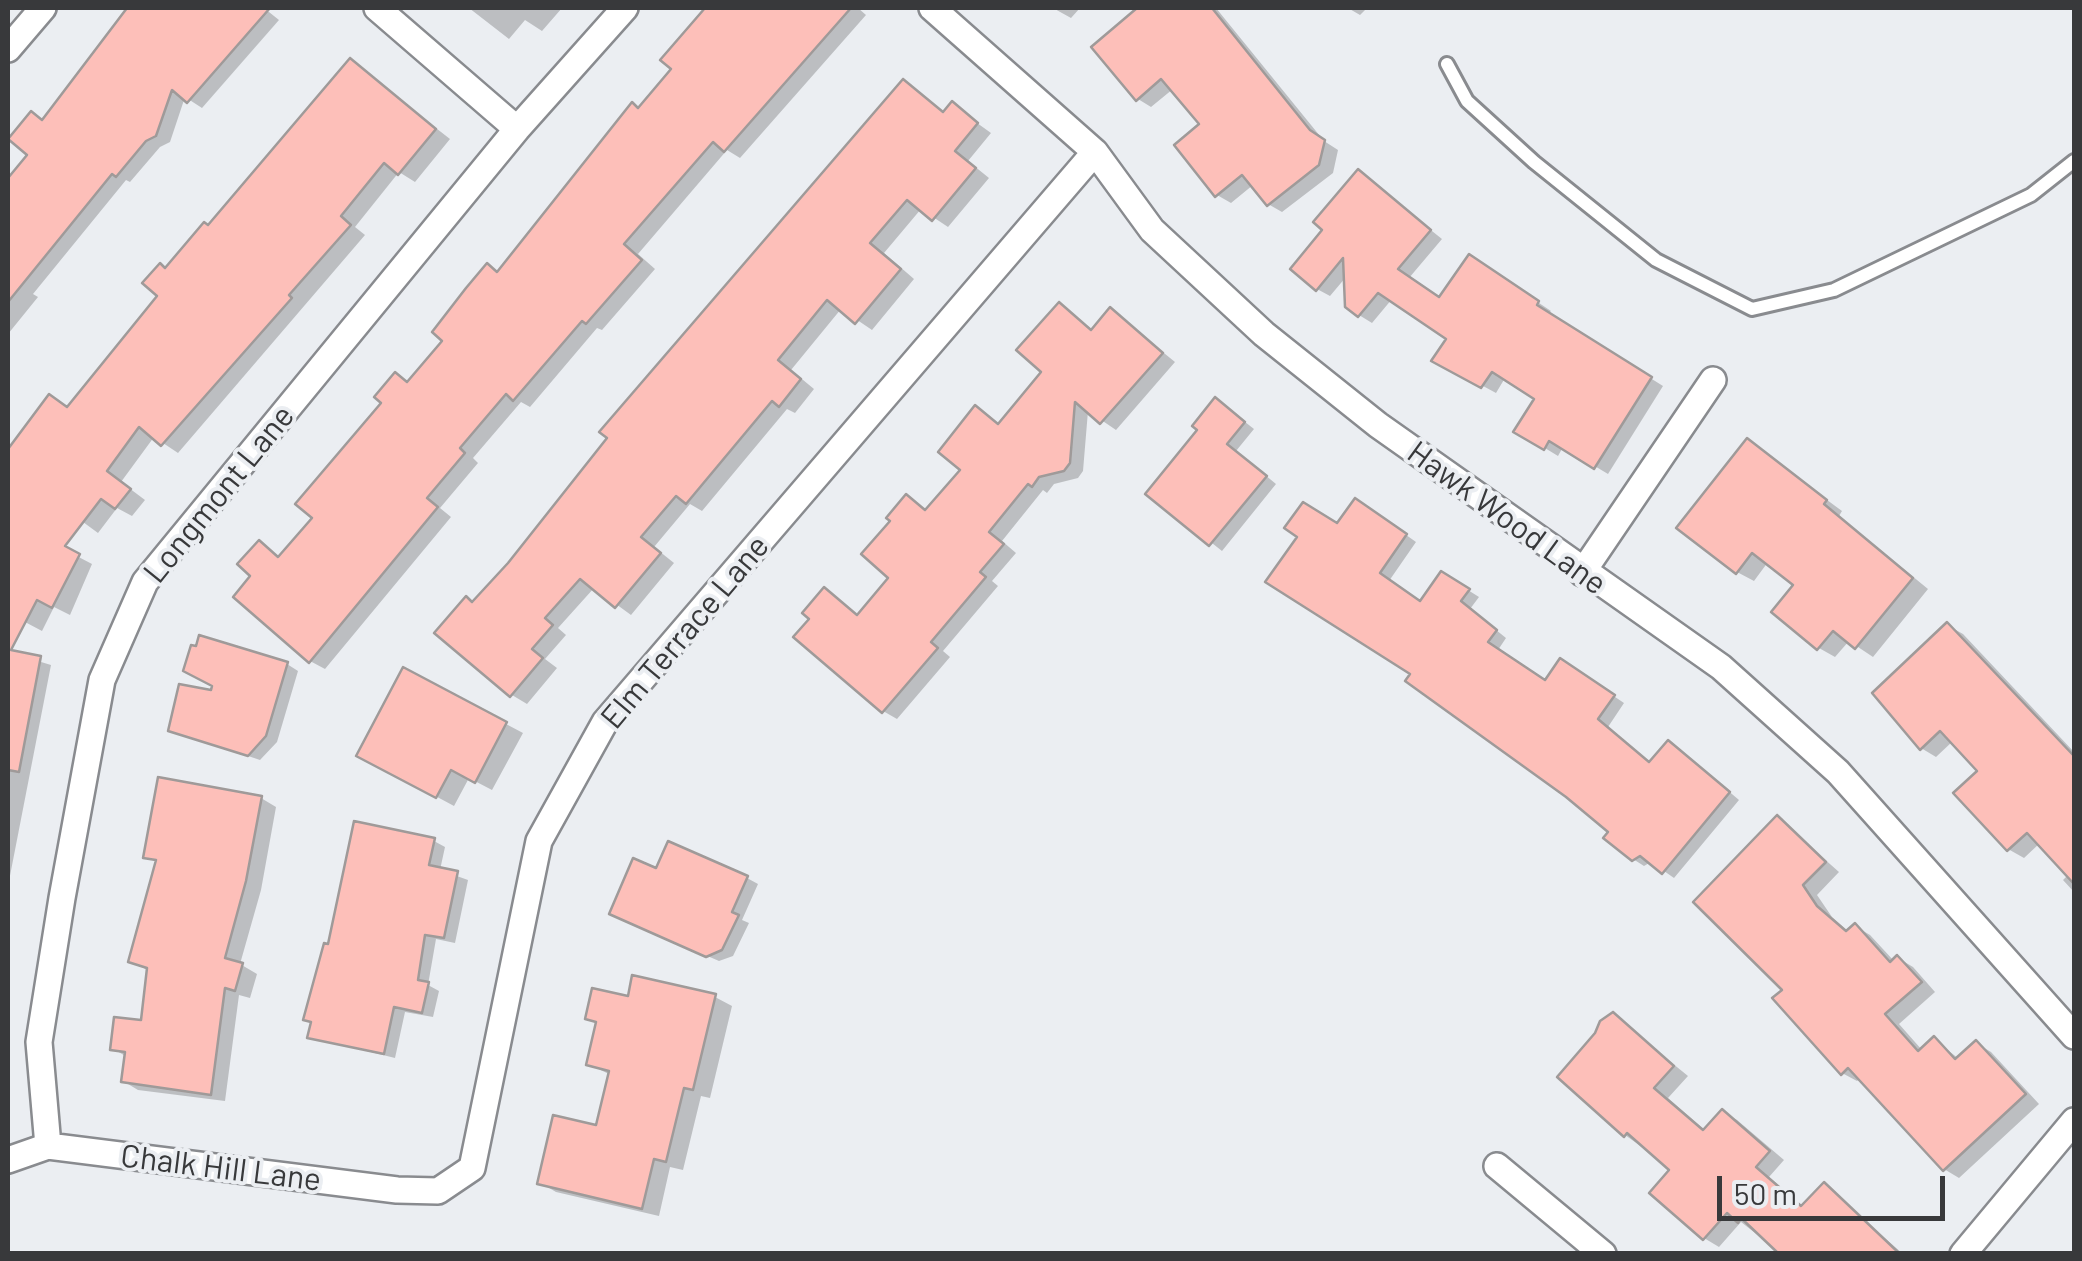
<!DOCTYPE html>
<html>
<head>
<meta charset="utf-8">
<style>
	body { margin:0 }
	#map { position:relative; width:2082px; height:1261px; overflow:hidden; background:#ebeef2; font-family:Barlow,sans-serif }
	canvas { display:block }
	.frame { position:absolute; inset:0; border:10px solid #38393b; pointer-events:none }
	.scale { position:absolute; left:1717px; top:1176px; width:228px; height:45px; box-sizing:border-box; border:5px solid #38393b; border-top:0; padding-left:12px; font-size:30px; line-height:35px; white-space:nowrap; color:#38393b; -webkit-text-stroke:8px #ebeef2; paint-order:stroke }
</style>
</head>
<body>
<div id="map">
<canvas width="2082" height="1261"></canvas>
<div class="frame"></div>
<div class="scale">50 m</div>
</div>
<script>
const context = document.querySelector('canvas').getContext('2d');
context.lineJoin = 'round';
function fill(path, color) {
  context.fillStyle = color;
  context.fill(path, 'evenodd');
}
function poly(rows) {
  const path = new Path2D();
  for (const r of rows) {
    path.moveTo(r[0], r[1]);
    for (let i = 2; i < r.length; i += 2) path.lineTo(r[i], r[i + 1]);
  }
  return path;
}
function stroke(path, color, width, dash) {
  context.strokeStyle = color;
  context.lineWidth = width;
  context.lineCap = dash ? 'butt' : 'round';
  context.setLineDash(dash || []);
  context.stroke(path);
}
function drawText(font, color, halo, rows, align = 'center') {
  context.font = font + ' Barlow,sans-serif';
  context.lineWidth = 8;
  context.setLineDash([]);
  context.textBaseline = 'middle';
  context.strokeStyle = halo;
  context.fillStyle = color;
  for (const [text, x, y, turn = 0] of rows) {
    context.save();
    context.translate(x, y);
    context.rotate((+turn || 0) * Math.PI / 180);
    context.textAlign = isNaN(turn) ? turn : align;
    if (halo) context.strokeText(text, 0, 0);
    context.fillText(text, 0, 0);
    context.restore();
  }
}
const shadow = poly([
	[143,8,264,8,279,20,202,108,185,97,170,142,160,147,130,182,126,180,33,294,38,297,8,334,8,182,31,155,44,121],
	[469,8,562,8,542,31,525,20,509,39],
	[709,8,858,8,866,15,740,158,727,150,638,254,655,269,602,330,597,328,530,407,521,402,473,458,478,463,440,508,451,517,325,669,310,661,254,576,259,543,280,557,315,517,384,403,396,375,410,383,675,69,664,60],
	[1053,8,1080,8,1071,18],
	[1141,8,1216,8,1324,141,1338,150,1333,173,1282,212,1268,204,1253,185,1231,203,1217,195,1202,125,1173,89,1151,107,1138,99,1094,47],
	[1348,8,1367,8,1360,15],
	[350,61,450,139,415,182,399,172,355,227,365,235,178,453,154,437,121,482,145,500,132,516,117,508,98,533,8,467,8,453,50,397,69,408,160,295,166,270,209,228],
	[903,82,945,113,952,105,991,133,968,161,989,178,948,227,921,209,884,253,914,279,872,330,841,309,791,370,814,389,795,413,787,409,702,511,690,504,654,547,674,563,631,615,594,588,558,628,566,635,545,659,557,668,527,704,512,695,438,633,474,604,510,564],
	[1358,172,1442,239,1409,278,1441,299,1482,265,1551,311,1548,314,1663,386,1608,474,1563,447,1558,456,1517,431,1537,398,1505,378,1496,393,1435,360,1450,338,1392,299,1372,323,1359,315,1346,277,1330,296,1317,289,1326,230],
	[1059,305,1093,330,1111,310,1175,362,1116,430,1088,411,1083,471,1078,478,1054,484,1047,493,1043,490,1002,541,1016,553,992,581,998,586,943,651,950,657,897,719,883,711,813,618,825,591,859,616,892,578,894,521,907,497,927,511,963,470,976,408,1001,425,1044,372],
	[1226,407,1254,429,1236,451,1276,484,1222,551,1149,493],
	[1747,441,1842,511,1839,516,1928,589,1873,657,1849,641,1835,657,1819,648,1797,585,1768,562,1754,581,1737,572],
	[1367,507,1416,542,1389,581,1422,603,1452,580,1479,597,1470,609,1506,638,1498,650,1546,683,1572,668,1624,703,1608,727,1651,763,1679,749,1739,800,1674,878,1651,862,1644,866,1633,859,1612,832,1568,795,1475,732,1477,728,1413,673,1338,526],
	[8,520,92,564,70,615,54,607,42,631,8,613],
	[1947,625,1963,634,2074,752,2074,892,2063,880,2069,874,2040,843,2024,858,2008,849,1981,771,1953,741,1936,757,1921,748],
	[8,652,51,665,8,886],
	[287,664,298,671,277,742,260,760,171,730,212,693,215,685],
	[506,724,523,733,492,790,469,778,454,806,376,764],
	[261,798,276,807,261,890,240,964,257,974,250,998,239,995,225,1101,138,1090,123,1081,127,1057,112,1048,143,1023,149,971,131,961,158,863,145,856],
	[1778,818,1839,872,1817,895,1832,917,1849,932,1855,926,1870,935,1894,961,1898,958,1913,967,1935,992,1899,1024,1922,1050,1935,1040,1959,1059,1976,1043,1991,1052,2039,1104,1959,1178,1944,1169,1860,1078,1857,1081,1842,1073,1785,990],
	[434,841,445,847,440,870,468,880,455,943,436,939,428,985,439,991,433,1017,405,1012,395,1058,310,1037,313,1023,306,1019,330,946],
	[658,871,747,878,758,884,742,920,749,923,733,956,719,961,622,919],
	[715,997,732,1006,710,1098,701,1096,683,1170,670,1167,659,1216,556,1192,539,1182,598,1128,611,1075,588,1064,598,1024,588,1018,630,999],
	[1613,1015,1688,1076,1668,1098,1706,1131,1722,1112,1737,1120,1784,1160,1769,1177,1804,1207,1824,1185,1903,1254,1782,1254,1741,1222,1719,1247,1704,1238,1673,1169,1625,1135]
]);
const building = poly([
	[127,8,270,8,187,103,172,90,156,136,146,141,116,177,112,174,8,302,8,178,27,155,8,139,31,111,42,120,127,8],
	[705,8,851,8,724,152,713,142,624,244,642,260,586,324,582,321,513,401,506,394,460,448,465,453,427,498,438,507,309,663,233,597,250,576,237,564,259,540,278,557,312,518,295,504,381,403,374,397,395,372,407,382,442,341,432,332,466,288,487,263,497,272,632,102,638,108,671,69,660,60,705,8],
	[1137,8,1212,8,1310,130,1325,140,1319,165,1267,206,1242,175,1215,197,1174,145,1199,124,1161,79,1136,101,1091,47,1137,8],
	[350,58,436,129,398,175,384,163,341,216,351,225,289,295,292,298,161,446,139,427,107,471,131,489,115,509,101,499,65,546,80,554,52,608,37,600,11,650,41,656,19,772,8,770,8,449,49,394,67,407,157,296,142,283,160,263,165,268,204,222,208,225,350,58],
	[903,79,943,112,952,101,978,123,955,151,976,168,932,221,907,200,870,243,901,269,855,324,827,300,778,360,801,379,779,407,772,401,686,504,676,496,641,537,661,553,615,608,580,579,545,618,553,625,532,649,543,658,510,697,434,633,466,596,472,602,508,563,607,438,599,432,903,79],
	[1358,169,1431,230,1398,269,1439,297,1469,254,1539,301,1537,305,1652,377,1594,469,1549,441,1544,450,1513,432,1534,399,1492,372,1481,388,1431,361,1446,339,1378,293,1358,317,1345,307,1343,258,1316,291,1290,269,1322,230,1313,222,1358,169],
	[1059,302,1091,330,1110,307,1163,353,1100,424,1075,402,1070,463,1064,471,1039,477,1032,487,1028,484,989,532,1004,544,980,572,986,577,931,642,938,648,882,713,793,637,809,619,802,613,824,587,857,615,888,578,861,554,890,521,886,518,906,494,925,510,960,470,938,452,975,405,998,424,1041,372,1016,350,1059,302],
	[1215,397,1245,422,1227,444,1267,476,1209,546,1145,494,1197,430,1192,426,1215,397],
	[1747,438,1827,500,1824,504,1913,578,1855,649,1833,631,1817,650,1771,612,1793,585,1752,553,1736,574,1676,528,1747,438],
	[1355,498,1407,534,1380,573,1420,601,1441,571,1470,589,1461,601,1497,630,1488,642,1545,680,1560,658,1615,695,1598,719,1649,762,1668,740,1730,792,1662,874,1640,856,1632,861,1603,838,1608,832,1566,797,1405,681,1410,674,1265,582,1297,537,1284,528,1303,502,1337,523,1355,498],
	[1947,622,2074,756,2074,884,2027,833,2007,851,1953,793,1977,771,1940,731,1920,750,1872,693,1947,622],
	[199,635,288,662,266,736,248,756,168,731,179,684,211,690,212,686,183,671,191,645,196,646,199,635],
	[403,667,507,722,475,783,451,770,436,798,356,756,403,667],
	[158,777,262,796,246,881,225,958,243,963,235,991,225,988,211,1095,121,1082,125,1052,110,1050,114,1017,141,1020,147,968,128,962,156,860,143,858,158,777],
	[1777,815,1826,862,1803,885,1817,906,1846,931,1855,923,1890,962,1897,955,1922,982,1885,1014,1918,1051,1934,1036,1955,1059,1976,1040,2026,1094,1943,1171,1848,1068,1841,1075,1772,998,1782,990,1693,902,1777,815],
	[354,821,435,838,429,865,458,871,444,938,425,935,418,980,429,982,422,1013,394,1007,384,1054,307,1038,311,1022,303,1020,324,943,328,944,354,821],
	[668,841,748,876,732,912,739,915,722,950,706,957,609,914,633,858,656,868,668,841],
	[632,975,716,994,693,1090,684,1088,666,1162,654,1159,642,1209,537,1184,553,1115,596,1125,609,1071,586,1065,596,1022,585,1019,592,988,628,996,632,975],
	[1613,1012,1674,1066,1654,1088,1703,1130,1722,1109,1770,1151,1756,1167,1801,1206,1824,1182,1900,1254,1779,1254,1741,1218,1738,1223,1727,1213,1703,1240,1649,1193,1669,1170,1627,1133,1624,1137,1557,1077,1595,1033,1600,1021,1613,1012]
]);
const lane = poly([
	[1447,64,1467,101,1534,162,1656,260,1752,309,1834,290,2031,195,2074,161]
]);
const street = poly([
	[377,8,517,129],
	[932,8,1095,152,1152,230,1264,334,1378,425,1721,667,1838,772,2074,1036],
	[8,49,43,8],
	[1582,573,1713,380],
	[48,1146,39,1042,62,898,102,680,145,582,517,129,625,8],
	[8,1160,48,1146,397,1190,438,1191,472,1168,539,841,605,722,1095,152],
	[1497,1166,1603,1254],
	[1963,1254,2074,1121]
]);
const streetNames = [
	["Longmont Lane",219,494,-51],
	["Hawk Wood Lane",1507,518,36],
	["Elm Terrace Lane",685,632,-50],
	["Chalk Hill Lane",221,1168,7]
];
fill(shadow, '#0003');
fill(building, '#fdbfb9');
stroke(building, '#9f9a99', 2.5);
stroke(lane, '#898b8f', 18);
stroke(street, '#898b8f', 30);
stroke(lane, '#fff', 12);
stroke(street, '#fff', 25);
drawText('32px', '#38393b', '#ebeef2', streetNames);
</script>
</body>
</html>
